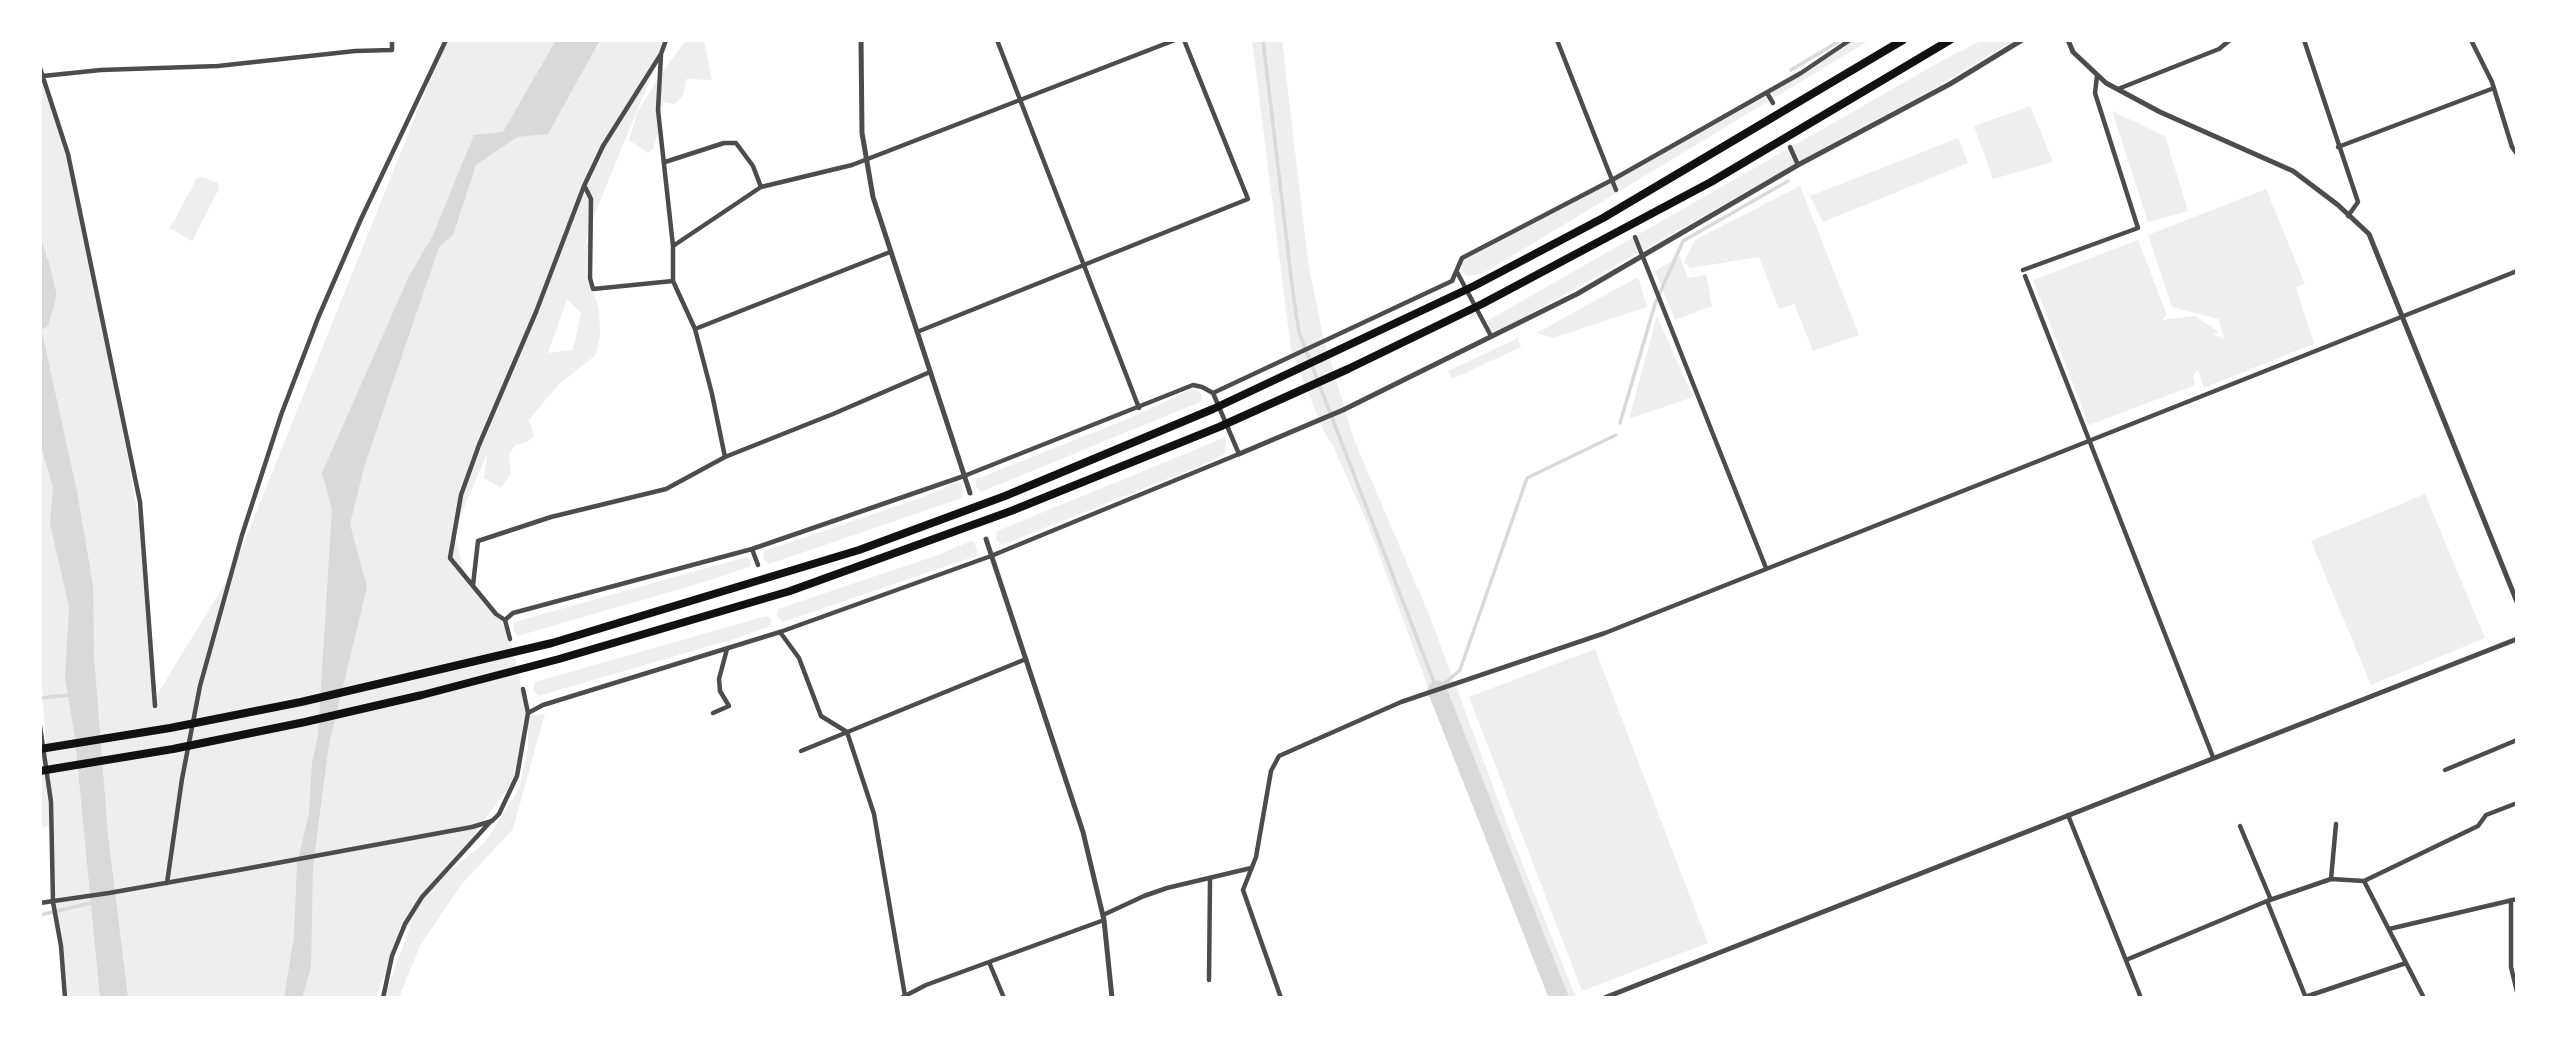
<!DOCTYPE html>
<html>
<head>
<meta charset="utf-8">
<style>
	body { margin:0 }
	#map { position:relative; width:2557px; height:1038px; overflow:hidden; background:#fff; font-family:"Titillium Web",sans-serif }
	canvas { display:block }
	.frame { position:absolute; inset:0; border:42px solid #fff; pointer-events:none }
</style>
</head>
<body>
<div id="map">
<canvas width="2557" height="1038"></canvas>
<div class="frame"></div>
</div>
<script>
const context = document.querySelector('canvas').getContext('2d');
context.lineJoin = 'round';
function fill(path, color) {
  context.fillStyle = color;
  context.fill(path, 'evenodd');
}
function poly(rows) {
  const path = new Path2D();
  for (const r of rows) {
    path.moveTo(r[0], r[1]);
    for (let i = 2; i < r.length; i += 2) path.lineTo(r[i], r[i + 1]);
  }
  return path;
}
function stroke(path, color, width, dash) {
  context.strokeStyle = color;
  context.lineWidth = width;
  context.lineCap = dash ? 'butt' : 'round';
  context.setLineDash(dash || []);
  context.stroke(path);
}
const green = poly([
	[446,40,666,40,591,223,583,252,590,235,586,275,599,308,600,336,596,355,558,385,529,420,534,436,527,442,515,445,509,454,511,473,501,488,484,478,487,455,454,530,465,576,505,620,527,708,517,776,443,877,485,842,519,789,528,748,528,717,545,713,513,829,461,885,420,946,399,998,384,998,412,921,397,943,376,998,64,998,49,825,40,829,40,730,48,779,40,657,40,66,66,147,98,295,144,548,155,698,232,572],
	[567,299,581,313,573,350,548,353],
	[686,40,704,40,712,80,686,79,683,95,675,104,663,102,660,125,653,149,648,153,629,140,637,113,660,75],
	[1252,40,1282,40,1308,262,1323,336,1354,440,1430,617,1513,840,1576,998,1553,998,1435,706,1367,522,1333,446,1323,430,1291,350],
	[1851,40,1870,40,1482,274,1467,276,1462,271,1462,258,1752,101],
	[1983,40,2014,40,1931,90,1836,141,1491,336,1487,321,1943,60],
	[2030,106,2053,162,1993,179,1974,126],
	[2112,111,2165,136,2188,211,2148,222],
	[1958,138,1968,163,1823,222,1810,196],
	[203,177,218,183,219,189,192,241,170,228,197,178],
	[1800,186,1859,335,1813,351,1794,304,1779,309,1759,257,1690,268,1684,262,1695,240],
	[2266,189,2305,284,2296,287,2314,344,2204,388,2198,370,2193,374,2195,385,2089,425,2033,280,2138,240,2167,315,2162,320,2195,316,2219,332,2213,334,2224,339,2219,319,2172,307,2148,235],
	[1680,256,1688,278,1706,275,1712,306,1675,320,1655,271],
	[1638,277,1647,307,1553,338,1536,333],
	[1657,316,1693,397,1629,419],
	[1518,338,1521,347,1452,379,1448,371],
	[1192,389,1200,392,1202,398,1200,402,981,492,976,487,976,479,1130,418],
	[1226,437,1225,454,1200,466,1002,545,996,539,997,531],
	[957,482,961,484,963,491,962,498,769,564,763,558,764,551,921,498],
	[2425,494,2485,638,2371,685,2311,541],
	[971,541,974,542,977,550,976,556,783,622,777,616,778,609,935,556],
	[746,557,751,560,751,566,714,579,518,636,513,630,514,622],
	[766,616,771,619,771,626,734,639,538,696,533,689,535,682],
	[1595,649,1708,943,1582,991,1469,697]
]);
const water = poly([
	[556,40,600,40,548,134,517,137,476,165,453,235,439,247,365,464,350,524,367,587,329,744,313,865,311,967,302,998,284,998,294,936,297,864,309,813,312,763,318,735,332,510,322,473,409,276,433,235,474,135,503,132],
	[40,232,48,264,43,269,47,295,40,320],
	[40,323,77,492,93,585,94,656,108,835,128,998,100,998,75,738,65,677,69,607,50,524,53,487,40,443]
]);
const stream = poly([
	[1263,40,1293,293,1299,332,1437,690,1460,670,1527,478,1616,435],
	[1791,70,1841,40],
	[1620,423,1655,304,1683,241,1788,181],
	[40,698,70,695],
	[40,915,95,902]
]);
const river = poly([
	[40,265,47,295,40,320],
	[1437,690,1559,998]
]);
const minor = poly([
	[997,40,1139,408],
	[1557,40,1616,190],
	[2304,40,2358,202,2348,216],
	[2471,40,2492,82,2512,147,2517,154],
	[661,55,658,110,673,246,673,281,695,329,712,394,725,457,833,414,930,372],
	[40,68,68,154,140,502,155,706],
	[43,76,101,70,218,66,355,51,392,50,392,40],
	[2118,89,2219,49,2230,40],
	[1767,93,1773,103],
	[1790,147,1798,165],
	[2338,147,2494,88],
	[665,162,724,143,736,143,753,166,761,187],
	[585,187,591,199,590,278,593,289,673,281],
	[1635,237,1766,568],
	[673,246,761,187,852,165,1175,40],
	[2023,270,2138,228,2095,93,2097,76],
	[1457,272,1491,336],
	[2025,276,2213,757],
	[695,329,890,252],
	[917,332,1248,199,1184,40],
	[752,549,758,565],
	[473,585,478,541,551,517,666,489,725,457],
	[505,620,513,613,752,549,964,476,1193,385,1202,387,1213,393,1452,281,1462,258,1612,180,1801,73,1850,40],
	[780,632,799,658,821,716,847,732,874,814,905,996],
	[510,639,505,620,496,614,450,558,461,495,479,445,536,312,584,186,603,146,661,54,666,40],
	[523,689,528,713],
	[713,713,729,706,720,691,719,679,727,649],
	[40,726,51,802,53,902,61,946,65,998],
	[801,751,1026,659],
	[2445,770,2517,740],
	[2068,815,2141,998],
	[2240,826,2271,900],
	[2331,879,2336,824],
	[2364,881,2424,998],
	[167,883,182,779,200,686,242,535,281,415,318,318,361,219,446,40],
	[2511,900,2511,967,2517,992],
	[2267,901,2306,998],
	[40,903,109,893,239,870,472,827,492,821,499,814,517,776,528,713,543,705,780,632,991,556,1239,454,1213,393],
	[1103,915,1144,896,1167,888,1251,868],
	[2389,929,2517,899],
	[2126,960,2267,901,2331,879,2364,881,2478,826,2486,815,2517,803],
	[989,962,1004,998],
	[1209,980,1210,880],
	[2305,997,2406,963],
	[383,998,392,956,405,924,422,897,491,821],
	[901,998,926,985,1104,920],
	[1281,998,1243,890,1256,857,1271,771,1279,756,1401,702,1605,633,2517,271]
]);
const tertiary = poly([
	[861,40,862,133,873,197,970,493],
	[2068,40,2073,52,2106,83,2160,112,2293,171,2338,205,2369,234,2517,602],
	[1239,454,1343,410,1577,294,1798,165,1950,84,2022,40],
	[986,539,1083,832,1104,920,1112,998],
	[1604,998,2517,639]
]);
const motorway = poly([
	[40,749,170,728,301,702,552,643,859,550,1005,496,1213,409,1474,286,1603,218,1903,40],
	[40,771,173,749,305,722,422,695,559,659,790,591,1011,511,1219,427,1348,369,1482,304,1711,182,1950,40]
]);
fill(green, '#eee');
fill(water, '#d9d9d9');
stroke(stream, '#d9d9d9', 3.5);
stroke(river, '#d9d9d9', 19);
stroke(minor, '#4c4c4c', 4.5);
stroke(tertiary, '#4c4c4c', 5);
stroke(motorway, '#111', 8);
</script>
</body>
</html>
